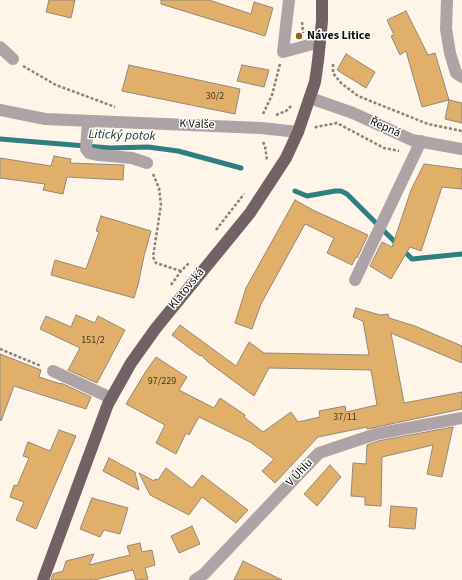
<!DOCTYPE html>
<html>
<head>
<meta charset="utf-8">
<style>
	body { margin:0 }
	canvas { display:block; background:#fef4e7 }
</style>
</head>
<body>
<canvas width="462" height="580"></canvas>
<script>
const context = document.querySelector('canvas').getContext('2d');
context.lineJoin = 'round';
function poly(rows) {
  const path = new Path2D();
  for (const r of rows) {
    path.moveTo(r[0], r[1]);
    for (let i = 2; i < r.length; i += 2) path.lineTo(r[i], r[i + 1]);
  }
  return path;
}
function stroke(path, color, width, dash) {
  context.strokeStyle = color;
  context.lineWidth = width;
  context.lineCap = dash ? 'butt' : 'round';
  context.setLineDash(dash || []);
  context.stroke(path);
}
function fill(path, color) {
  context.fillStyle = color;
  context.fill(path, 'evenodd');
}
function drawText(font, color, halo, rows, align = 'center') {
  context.font = font + ' "Source Sans 3",sans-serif';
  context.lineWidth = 3;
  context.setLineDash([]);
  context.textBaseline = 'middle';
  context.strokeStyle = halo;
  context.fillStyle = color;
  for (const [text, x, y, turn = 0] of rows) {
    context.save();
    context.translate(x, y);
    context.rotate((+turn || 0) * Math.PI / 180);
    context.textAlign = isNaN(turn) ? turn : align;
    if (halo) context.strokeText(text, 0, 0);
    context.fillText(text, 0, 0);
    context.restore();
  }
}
const stream = poly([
	[0,139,110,148,148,147,178,151,241,168],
	[295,191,307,196,335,191,341,191,347,194,412,259,462,254]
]);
const building = poly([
	[49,0,75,0,71,18,46,12,49,0],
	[161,0,209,0,251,14,254,2,273,8,265,36,161,4,161,0],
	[406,11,428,55,435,53,449,100,422,107,406,51,400,55,391,36,394,35,387,20,406,11],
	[346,54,375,72,366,88,337,70,346,54],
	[129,65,240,89,235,114,122,91,129,65],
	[242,65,269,70,264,87,237,81,242,65],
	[449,100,462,103,462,123,445,119,449,100],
	[54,156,71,159,70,163,124,165,123,180,67,177,63,194,43,190,45,184,0,178,0,158,51,166,54,156],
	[424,164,462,169,462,189,442,187,421,251,410,247,391,279,370,266,382,242,392,247,411,190,424,164],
	[295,200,313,210,368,235,357,258,356,257,352,265,327,253,334,238,305,224,261,304,252,329,235,323,246,288,295,200],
	[101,216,151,231,144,256,138,285,134,298,51,275,55,260,86,269,99,232,96,231,101,216],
	[356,308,380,315,388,314,389,318,415,326,462,346,462,363,391,333,404,403,462,392,462,409,367,429,367,427,318,437,275,483,262,471,274,459,250,442,199,417,189,435,186,433,176,454,156,443,165,425,126,404,146,371,156,357,187,377,179,390,214,408,220,398,245,415,244,417,263,432,291,412,298,422,320,417,319,411,345,406,346,412,377,405,371,370,269,368,254,396,208,362,201,355,200,356,172,335,180,325,236,366,249,342,264,353,369,355,363,321,353,317,356,308],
	[76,315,95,323,98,316,125,330,97,383,68,370,80,348,40,329,46,316,71,327,76,315],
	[0,354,41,370,39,377,61,384,61,383,91,397,86,409,14,386,1,421,0,420,0,354],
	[453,427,442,477,427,474,433,445,382,457,381,506,365,505,365,497,351,496,353,463,366,464,367,445,378,441,453,427],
	[59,430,76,436,36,529,16,520,24,502,10,497,14,485,17,486,29,458,23,456,28,442,50,451,59,430],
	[109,458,135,472,139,490,103,471,109,458],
	[330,465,341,477,317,506,304,494,330,465],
	[166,468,192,488,202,475,248,510,236,523,202,497,189,515,150,495,139,473,154,481,155,479,158,480,166,468],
	[92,498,128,508,120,534,104,530,100,537,80,529,92,498],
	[391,506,417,508,415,529,389,527,391,506],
	[192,526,200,544,179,553,171,536,192,526],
	[140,543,142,552,152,550,155,565,145,568,148,579,136,580,133,570,94,580,51,580,53,574,63,571,66,561,94,554,89,565,130,555,127,546,140,543],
	[243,561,282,580,234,580,243,561]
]);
const path = poly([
	[302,22,303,33],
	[333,64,333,73,341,83,358,96,428,124,462,131],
	[23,66,56,85,115,107],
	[263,114,272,95,280,64],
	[276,115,286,111,291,106],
	[315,128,316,127,337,123,384,148,399,151],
	[263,142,265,146,267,161],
	[153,174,159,188,161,205,153,257,156,263,181,271],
	[216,230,244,194],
	[171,285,181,271,189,263],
	[0,349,41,366]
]);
const minor = poly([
	[289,0,283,52,320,42],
	[447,0,446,29,450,53,456,73,462,77],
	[0,47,13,59],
	[310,98,353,113,412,140,462,149],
	[0,110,45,119,261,128,298,132],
	[88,121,86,149,89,153,99,155,132,158,147,163],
	[355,280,421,141],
	[53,371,111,398],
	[195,580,204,574,319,453,376,434,462,418]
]);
const major = poly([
	[43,580,108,404,131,363,156,328,250,213,286,158,298,132,315,82,318,61,322,21,322,0]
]);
const markers = [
	[299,36,4,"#926110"]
];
const numberNames = [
	["30/2",215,97],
	["151/2",93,341],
	["97/229",162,382],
	["37/11",345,418]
];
const poiNames = [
	["Náves Litice",307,36]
];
const streetNames = [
	["K Valše",197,125,2],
	["Řepná",385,128,24],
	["Klatovská",187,289,-51],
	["V Úhlu",300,473,-47]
];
const waterNames = [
	["Litický potok",122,136,2]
];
stroke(stream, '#2d807f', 5);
fill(building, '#e0b06b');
stroke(building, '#938879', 1);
stroke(path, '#898379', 2.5, [3, 2]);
stroke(minor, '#aea4a7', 12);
stroke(major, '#726266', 12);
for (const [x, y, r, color] of markers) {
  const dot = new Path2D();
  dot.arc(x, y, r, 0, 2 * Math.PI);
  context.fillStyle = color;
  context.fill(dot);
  stroke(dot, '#fff', 1.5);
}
drawText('10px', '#453621', null, numberNames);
drawText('bold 12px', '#110e08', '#fff', poiNames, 'left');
drawText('12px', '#110e08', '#fff', streetNames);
drawText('italic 13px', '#1c3030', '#fff', waterNames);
</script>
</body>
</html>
